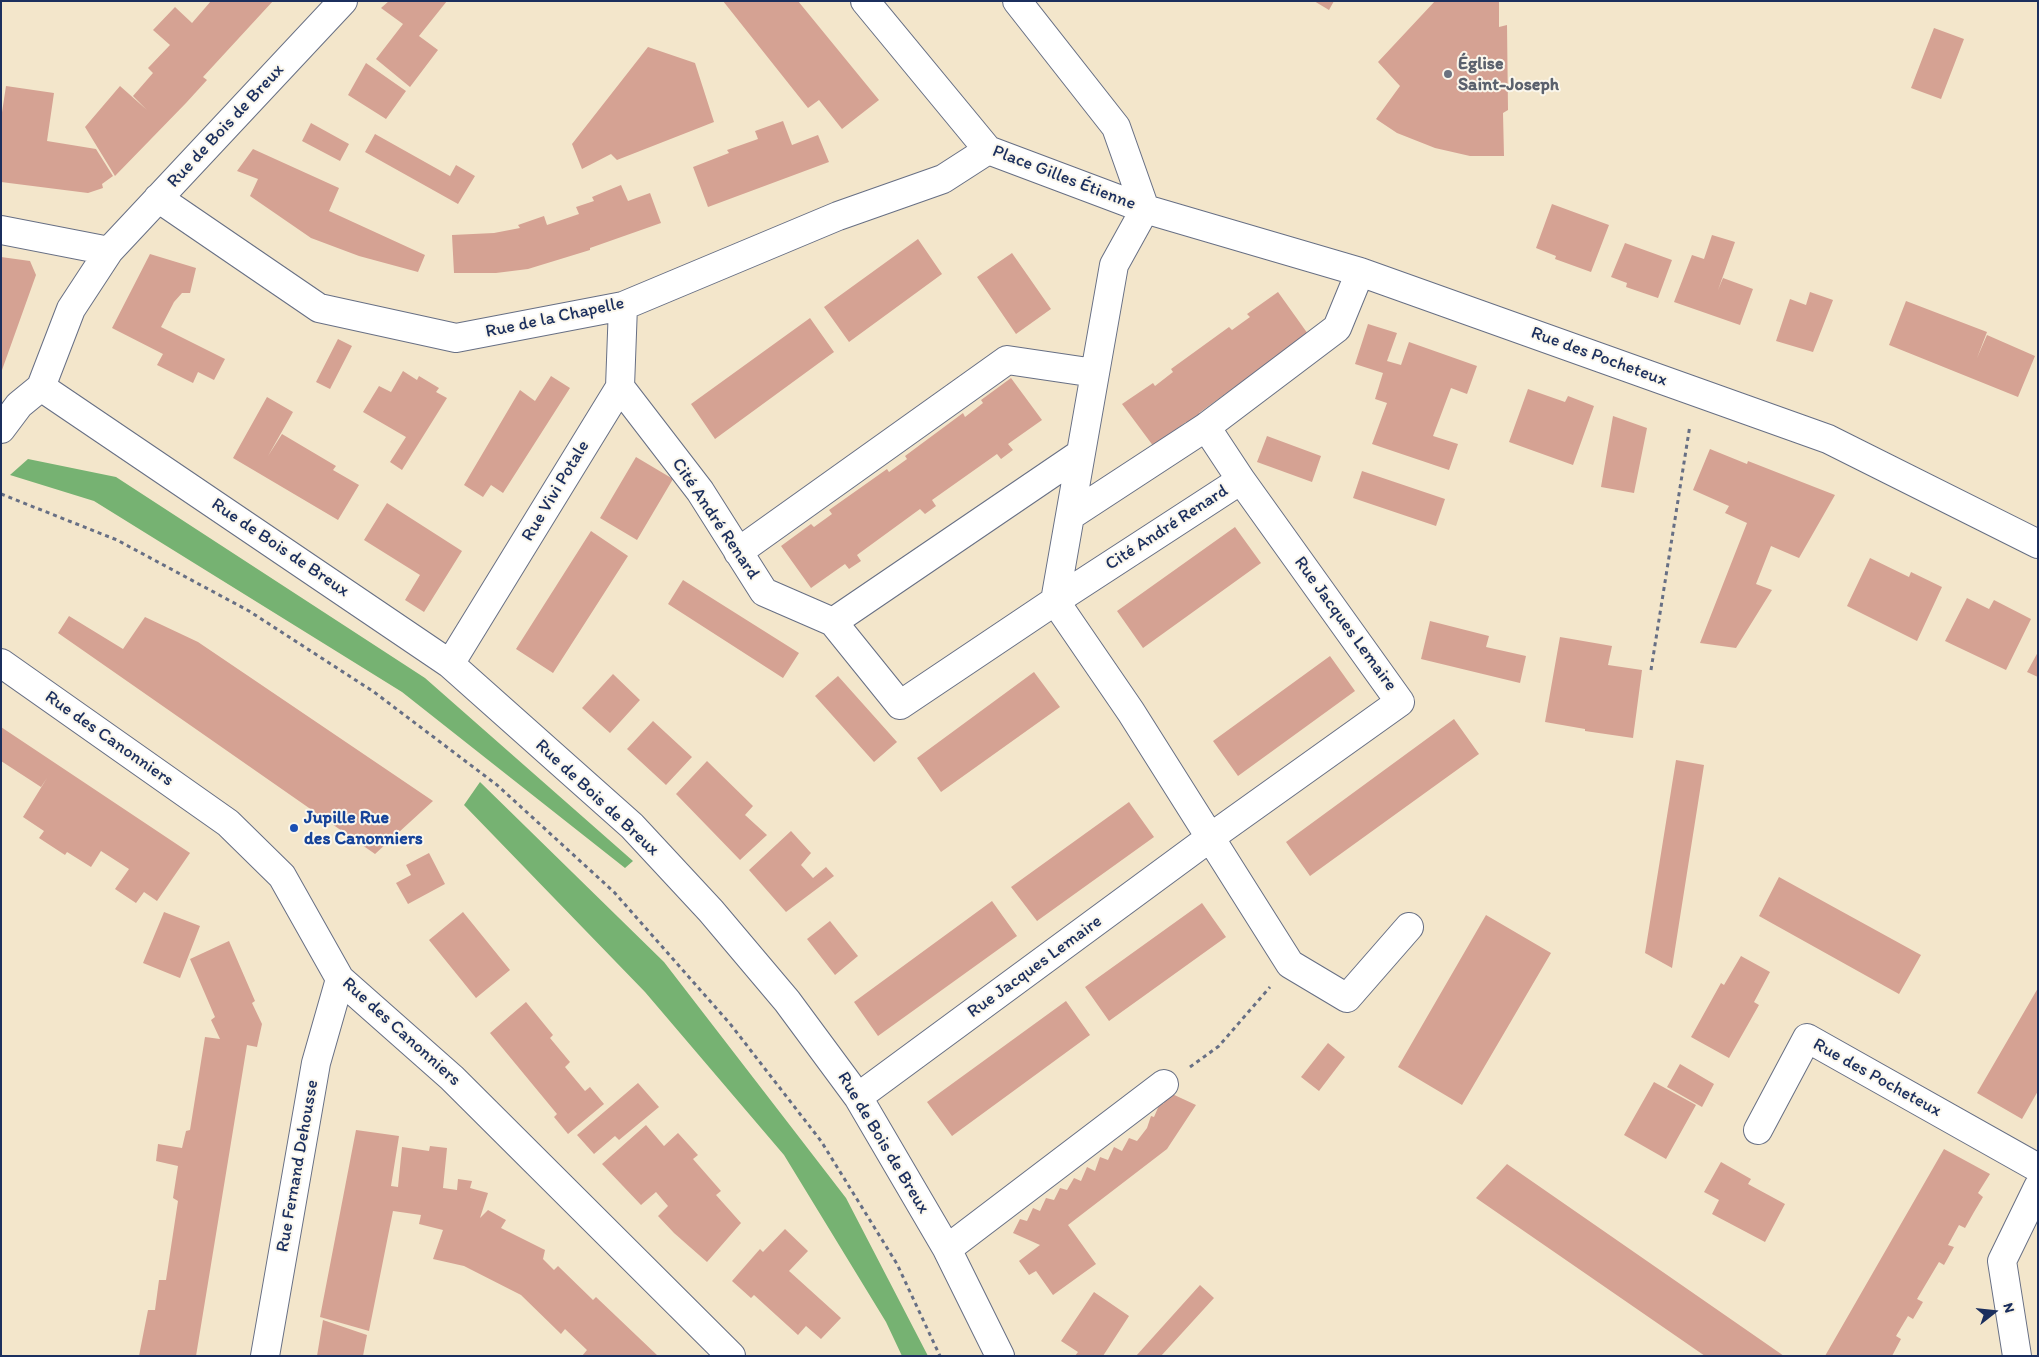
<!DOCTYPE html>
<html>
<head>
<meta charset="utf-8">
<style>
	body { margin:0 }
	#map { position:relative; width:2039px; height:1357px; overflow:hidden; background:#f3e6cb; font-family:Itim,sans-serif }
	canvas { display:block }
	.frame { position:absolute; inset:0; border:2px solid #1b2f5e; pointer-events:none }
	.north { position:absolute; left:1969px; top:1287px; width:50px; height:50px; -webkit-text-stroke:4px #fbf7ec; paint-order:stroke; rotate:74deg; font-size:14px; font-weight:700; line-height:20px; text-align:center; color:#1b2f5e }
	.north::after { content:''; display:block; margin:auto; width:18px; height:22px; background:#1b2f5e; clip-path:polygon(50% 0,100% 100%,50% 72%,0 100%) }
</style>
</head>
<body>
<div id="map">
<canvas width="2039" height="1357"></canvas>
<div class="frame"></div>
<div class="north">N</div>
</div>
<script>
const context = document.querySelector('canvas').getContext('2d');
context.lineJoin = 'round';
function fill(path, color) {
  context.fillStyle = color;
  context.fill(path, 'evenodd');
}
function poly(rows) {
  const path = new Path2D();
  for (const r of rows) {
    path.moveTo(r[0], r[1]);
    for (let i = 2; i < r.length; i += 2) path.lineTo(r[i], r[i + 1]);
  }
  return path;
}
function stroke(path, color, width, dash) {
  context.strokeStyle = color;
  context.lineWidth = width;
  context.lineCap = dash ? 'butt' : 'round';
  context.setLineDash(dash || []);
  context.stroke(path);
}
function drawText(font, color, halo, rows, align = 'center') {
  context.font = font + ' Itim,sans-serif';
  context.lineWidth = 4;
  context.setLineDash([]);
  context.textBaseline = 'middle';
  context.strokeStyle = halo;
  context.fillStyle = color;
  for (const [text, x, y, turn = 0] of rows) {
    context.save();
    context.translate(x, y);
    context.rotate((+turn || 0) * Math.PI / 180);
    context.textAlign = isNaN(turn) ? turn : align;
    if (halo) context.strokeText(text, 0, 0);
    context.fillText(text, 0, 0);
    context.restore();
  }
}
const forest = poly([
	[28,459,116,477,425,678,633,861,625,868,402,692,94,501,10,475],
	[480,782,664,962,846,1198,928,1356,902,1356,886,1322,784,1155,645,992,464,805]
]);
const building = poly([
	[211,1,273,1,203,77,207,80,186,103,115,176,85,127,120,86,147,110,133,96,153,73,148,68,170,45,153,30,175,7,192,23],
	[389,1,447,1,419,36,438,50,410,87,376,59,403,24,381,8],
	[723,1,798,1,879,100,842,129,819,100,808,108],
	[1314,1,1334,1,1329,10],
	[1435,1,1499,1,1499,27,1507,25,1508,110,1503,113,1504,156,1470,156,1435,148,1397,133,1376,119,1400,86,1378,62],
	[1934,28,1964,39,1941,99,1911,88],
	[648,47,695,63,714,122,617,160,611,154,582,169,572,144],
	[366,63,406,91,386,119,348,95],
	[6,86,54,93,47,141,96,149,113,176,102,184,103,188,88,193,1,182,1,119],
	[783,121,792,145,818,135,829,162,708,207,693,167,729,153,727,150,758,139,755,131],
	[311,123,349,144,340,161,302,141],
	[375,134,450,176,456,165,475,176,458,204,365,152],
	[253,149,339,188,329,211,425,255,418,272,359,256,311,238,250,196,258,179,237,171],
	[621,185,628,201,650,193,661,223,590,248,590,250,528,269,496,273,454,273,452,235,494,233,520,228,518,225,544,216,547,225,579,214,576,207,594,201,592,197],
	[1552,204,1609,225,1591,272,1555,259,1556,256,1536,248],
	[1712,235,1735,242,1718,290,1723,278,1753,289,1740,325,1674,302,1692,255,1704,259],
	[918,239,942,274,849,342,824,307],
	[1625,243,1672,260,1658,298,1626,287,1627,283,1611,277],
	[1012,253,1051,309,1016,334,977,277],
	[150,254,196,268,190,293,182,293,174,302,161,327,225,359,214,380,198,372,193,383,157,365,163,354,112,328],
	[1,257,30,261,36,275,2,370],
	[1278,292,1308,334,1199,413,1203,419,1191,428,1186,422,1154,447,1122,404,1153,383,1155,386,1173,372,1171,369,1229,327,1232,330,1250,317,1247,314],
	[1810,292,1833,300,1813,352,1776,341,1790,299,1806,305],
	[1906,301,1987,332,1977,358,1987,335,2035,356,2018,397,1889,345],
	[810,318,834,352,715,439,691,404],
	[1368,324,1397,333,1387,361,1401,365,1409,342,1477,366,1467,394,1451,388,1433,436,1458,444,1449,470,1372,444,1387,403,1375,399,1383,373,1355,364],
	[338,339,352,346,330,389,316,382],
	[403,371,417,380,419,376,439,388,436,392,447,398,402,470,390,462,406,437,363,412,379,386,391,392],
	[551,376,570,388,503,493,491,485,483,497,464,485,520,390,535,401],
	[1011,378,1042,420,1008,444,1013,450,1001,459,997,454,932,500,936,506,925,514,920,509,857,555,861,561,849,569,845,564,811,588,781,546,811,524,814,527,832,514,829,510,887,469,889,472,907,459,905,456,963,413,965,417,983,403,981,400],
	[1528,389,1565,402,1568,396,1594,406,1573,465,1509,442],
	[267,397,293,412,268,456,282,434,336,466,333,470,359,485,338,520,233,458],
	[1613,416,1647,428,1634,493,1601,487],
	[1267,436,1321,456,1312,482,1257,462],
	[1710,449,1747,464,1748,461,1835,495,1799,558,1771,546,1756,584,1772,590,1736,648,1700,643,1747,523,1725,513,1729,506,1693,490],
	[636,457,673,479,637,540,600,518],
	[1362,471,1445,499,1436,526,1353,498],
	[387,503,462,551,424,612,405,600,420,575,364,540],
	[1235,527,1261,563,1143,648,1117,611],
	[591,531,628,556,553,673,516,649],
	[1870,558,1909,577,1911,572,1942,587,1917,641,1847,606],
	[683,580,799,653,783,678,668,604],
	[1967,598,1989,609,1994,600,2031,619,2006,670,1945,641],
	[69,616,123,649,145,617,198,642,433,801,375,854,58,633],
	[1430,621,1489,636,1486,647,1526,656,1520,683,1421,659],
	[1560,637,1612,646,1608,665,1642,670,1633,738,1585,731,1585,729,1545,722],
	[2038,652,2038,677,2027,672],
	[1330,656,1355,691,1238,776,1213,741],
	[1034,672,1060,707,941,792,917,758],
	[613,674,640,700,610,733,582,708],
	[838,676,897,742,874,762,815,696],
	[1454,719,1479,754,1310,876,1286,842],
	[653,721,692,757,666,785,627,749],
	[1,727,190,853,157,901,144,892,136,903,115,889,129,869,101,851,91,867,67,852,65,855,39,838,44,831,23,817,47,778,41,787,1,761],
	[1676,760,1704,765,1672,968,1645,953],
	[707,761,753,806,745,815,767,835,740,860,676,794],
	[1129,802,1154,837,1037,921,1011,887],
	[791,831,811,853,801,865,813,878,826,867,834,876,786,912,749,870],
	[429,853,445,884,408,904,396,883,411,875,406,865],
	[1779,877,1921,955,1899,994,1759,916],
	[992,901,1017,936,878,1036,854,1002],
	[1202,903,1226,937,1109,1021,1085,987],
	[164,912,200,926,180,978,143,963],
	[463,912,510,970,476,998,429,940],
	[1486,915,1551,953,1462,1105,1398,1067],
	[830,921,858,956,835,975,807,939],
	[229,941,255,1001,252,1003,262,1024,257,1047,247,1045,196,1356,139,1356,148,1310,155,1310,159,1280,166,1280,178,1201,173,1198,178,1166,156,1161,158,1144,182,1148,186,1131,190,1130,205,1037,220,1039,211,1020,215,1017,190,959],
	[1741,956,1770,972,1754,1002,1759,1005,1729,1058,1691,1037,1721,983,1724,985],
	[2038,988,2038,1091,2022,1119,1977,1093],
	[1066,1001,1090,1035,952,1136,927,1102],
	[526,1002,553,1035,550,1038,570,1062,565,1067,585,1091,590,1087,604,1104,568,1134,554,1117,557,1114,490,1033],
	[1328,1043,1345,1057,1319,1091,1301,1077],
	[1680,1064,1714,1084,1702,1107,1667,1087],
	[1654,1082,1696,1105,1666,1159,1624,1135],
	[638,1083,659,1107,619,1140,615,1136,594,1154,577,1135],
	[1170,1093,1196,1105,1167,1149,1068,1225,1096,1264,1053,1295,1036,1271,1029,1275,1019,1261,1040,1245,1013,1233,1020,1219,1027,1221,1033,1208,1040,1211,1046,1198,1054,1200,1060,1188,1067,1190,1074,1178,1081,1181,1087,1167,1095,1171,1100,1157,1108,1160,1114,1147,1122,1151,1129,1138,1137,1141,1147,1128,1151,1116,1154,1117,1160,1103,1163,1104],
	[646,1125,664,1146,678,1133,698,1155,693,1159,721,1191,716,1195,741,1223,707,1262,674,1233,658,1216,668,1206,656,1192,641,1205,602,1164],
	[356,1130,399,1136,391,1186,398,1187,402,1147,429,1151,430,1146,447,1148,443,1188,457,1190,458,1179,472,1181,470,1188,488,1193,480,1218,488,1210,506,1220,501,1228,545,1250,543,1259,554,1270,558,1266,593,1300,596,1297,658,1356,582,1356,587,1350,565,1329,561,1334,521,1295,464,1266,433,1259,443,1230,419,1224,421,1215,393,1211,369,1331,320,1317],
	[1944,1149,1990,1174,1978,1193,1983,1197,1974,1212,1965,1228,1959,1225,1948,1245,1954,1247,1944,1265,1939,1262,1917,1299,1923,1302,1913,1319,1908,1316,1896,1336,1901,1339,1892,1356,1825,1356],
	[1721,1162,1751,1179,1748,1184,1785,1204,1765,1242,1712,1214,1719,1200,1704,1192],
	[1507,1164,1784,1356,1705,1356,1476,1198],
	[785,1229,808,1251,789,1271,841,1318,821,1339,806,1326,798,1335,754,1295,751,1298,732,1281,760,1249,763,1252],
	[1200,1285,1214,1298,1161,1356,1136,1356],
	[1094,1292,1129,1316,1103,1356,1075,1356,1078,1352,1061,1341],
	[323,1320,367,1335,363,1356,317,1356]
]);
const path = poly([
	[1,494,117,540,249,611,374,692,497,785,614,892,731,1025,821,1141,897,1264,940,1356],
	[1651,670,1690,425],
	[1190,1067,1219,1046,1270,987]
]);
const minor = poly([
	[865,1,988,150,1145,209,1360,272,1828,439,2038,544],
	[1017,1,1116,127,1145,209],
	[158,198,319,308,456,338,623,306,838,216,943,179,988,150],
	[1145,209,1114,265,1055,601,1131,712,1290,964,1347,998,1409,927],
	[1,230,109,251],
	[41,387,450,664,632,826,711,911,787,1001,858,1097,947,1249,1000,1356],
	[41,387,71,309,109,251,343,1],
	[620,387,700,491,764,592,833,622,900,705,1055,601,1241,480,1206,427,1070,516],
	[1206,427,1337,328,1360,272],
	[1,429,19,405,41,387],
	[738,552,1007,360,1095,373],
	[833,622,1080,454],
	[1,663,228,823,282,876,340,979,452,1078,731,1356],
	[450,664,620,387,623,306],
	[858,1097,1211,837,1400,702,1241,480],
	[1758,1130,1807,1038,2038,1168],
	[947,1249,1164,1084],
	[265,1356,316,1063,340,979],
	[2017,1356,2002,1261,2038,1187]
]);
const markers = [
	[1448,74,5,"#6b7280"],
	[294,828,5,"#1a4fb4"]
];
const worshipNames = [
	["Église",1458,64],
	["Saint-Joseph",1458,85]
];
const streetNames = [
	["Rue de Bois de Breux",226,126,-47],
	["Place Gilles Étienne",1064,178,21],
	["Rue de la Chapelle",555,318,-12],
	["Rue des Pocheteux",1599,357,20],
	["Rue Vivi Potale",556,491,-59],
	["Cité André Renard",715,519,56],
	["Cité André Renard",1167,528,-33],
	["Rue de Bois de Breux",280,548,34],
	["Rue Jacques Lemaire",1345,624,54],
	["Rue des Canonniers",109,739,35],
	["Rue de Bois de Breux",597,798,43],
	["Rue Jacques Lemaire",1035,967,-36],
	["Rue des Canonniers",401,1032,42],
	["Rue des Pocheteux",1877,1078,29],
	["Rue de Bois de Breux",883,1143,59],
	["Rue Fernand Dehousse",298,1166,-80]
];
const transitNames = [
	["Jupille Rue",304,818],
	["des Canonniers",304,839]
];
fill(forest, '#76b272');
fill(building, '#d5a293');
stroke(minor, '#676f84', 30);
stroke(path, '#676f84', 3, [4, 4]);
stroke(minor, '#fff', 28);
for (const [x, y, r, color] of markers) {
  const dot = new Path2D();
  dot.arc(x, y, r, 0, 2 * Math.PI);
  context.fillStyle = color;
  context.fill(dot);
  stroke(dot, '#fbf7ec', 2);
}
drawText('bold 18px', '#5b616d', '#fbf7ec', worshipNames, 'left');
drawText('18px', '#1b2f5e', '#fbf7ec', streetNames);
drawText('bold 18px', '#164399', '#fbf7ec', transitNames, 'left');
</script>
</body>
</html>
